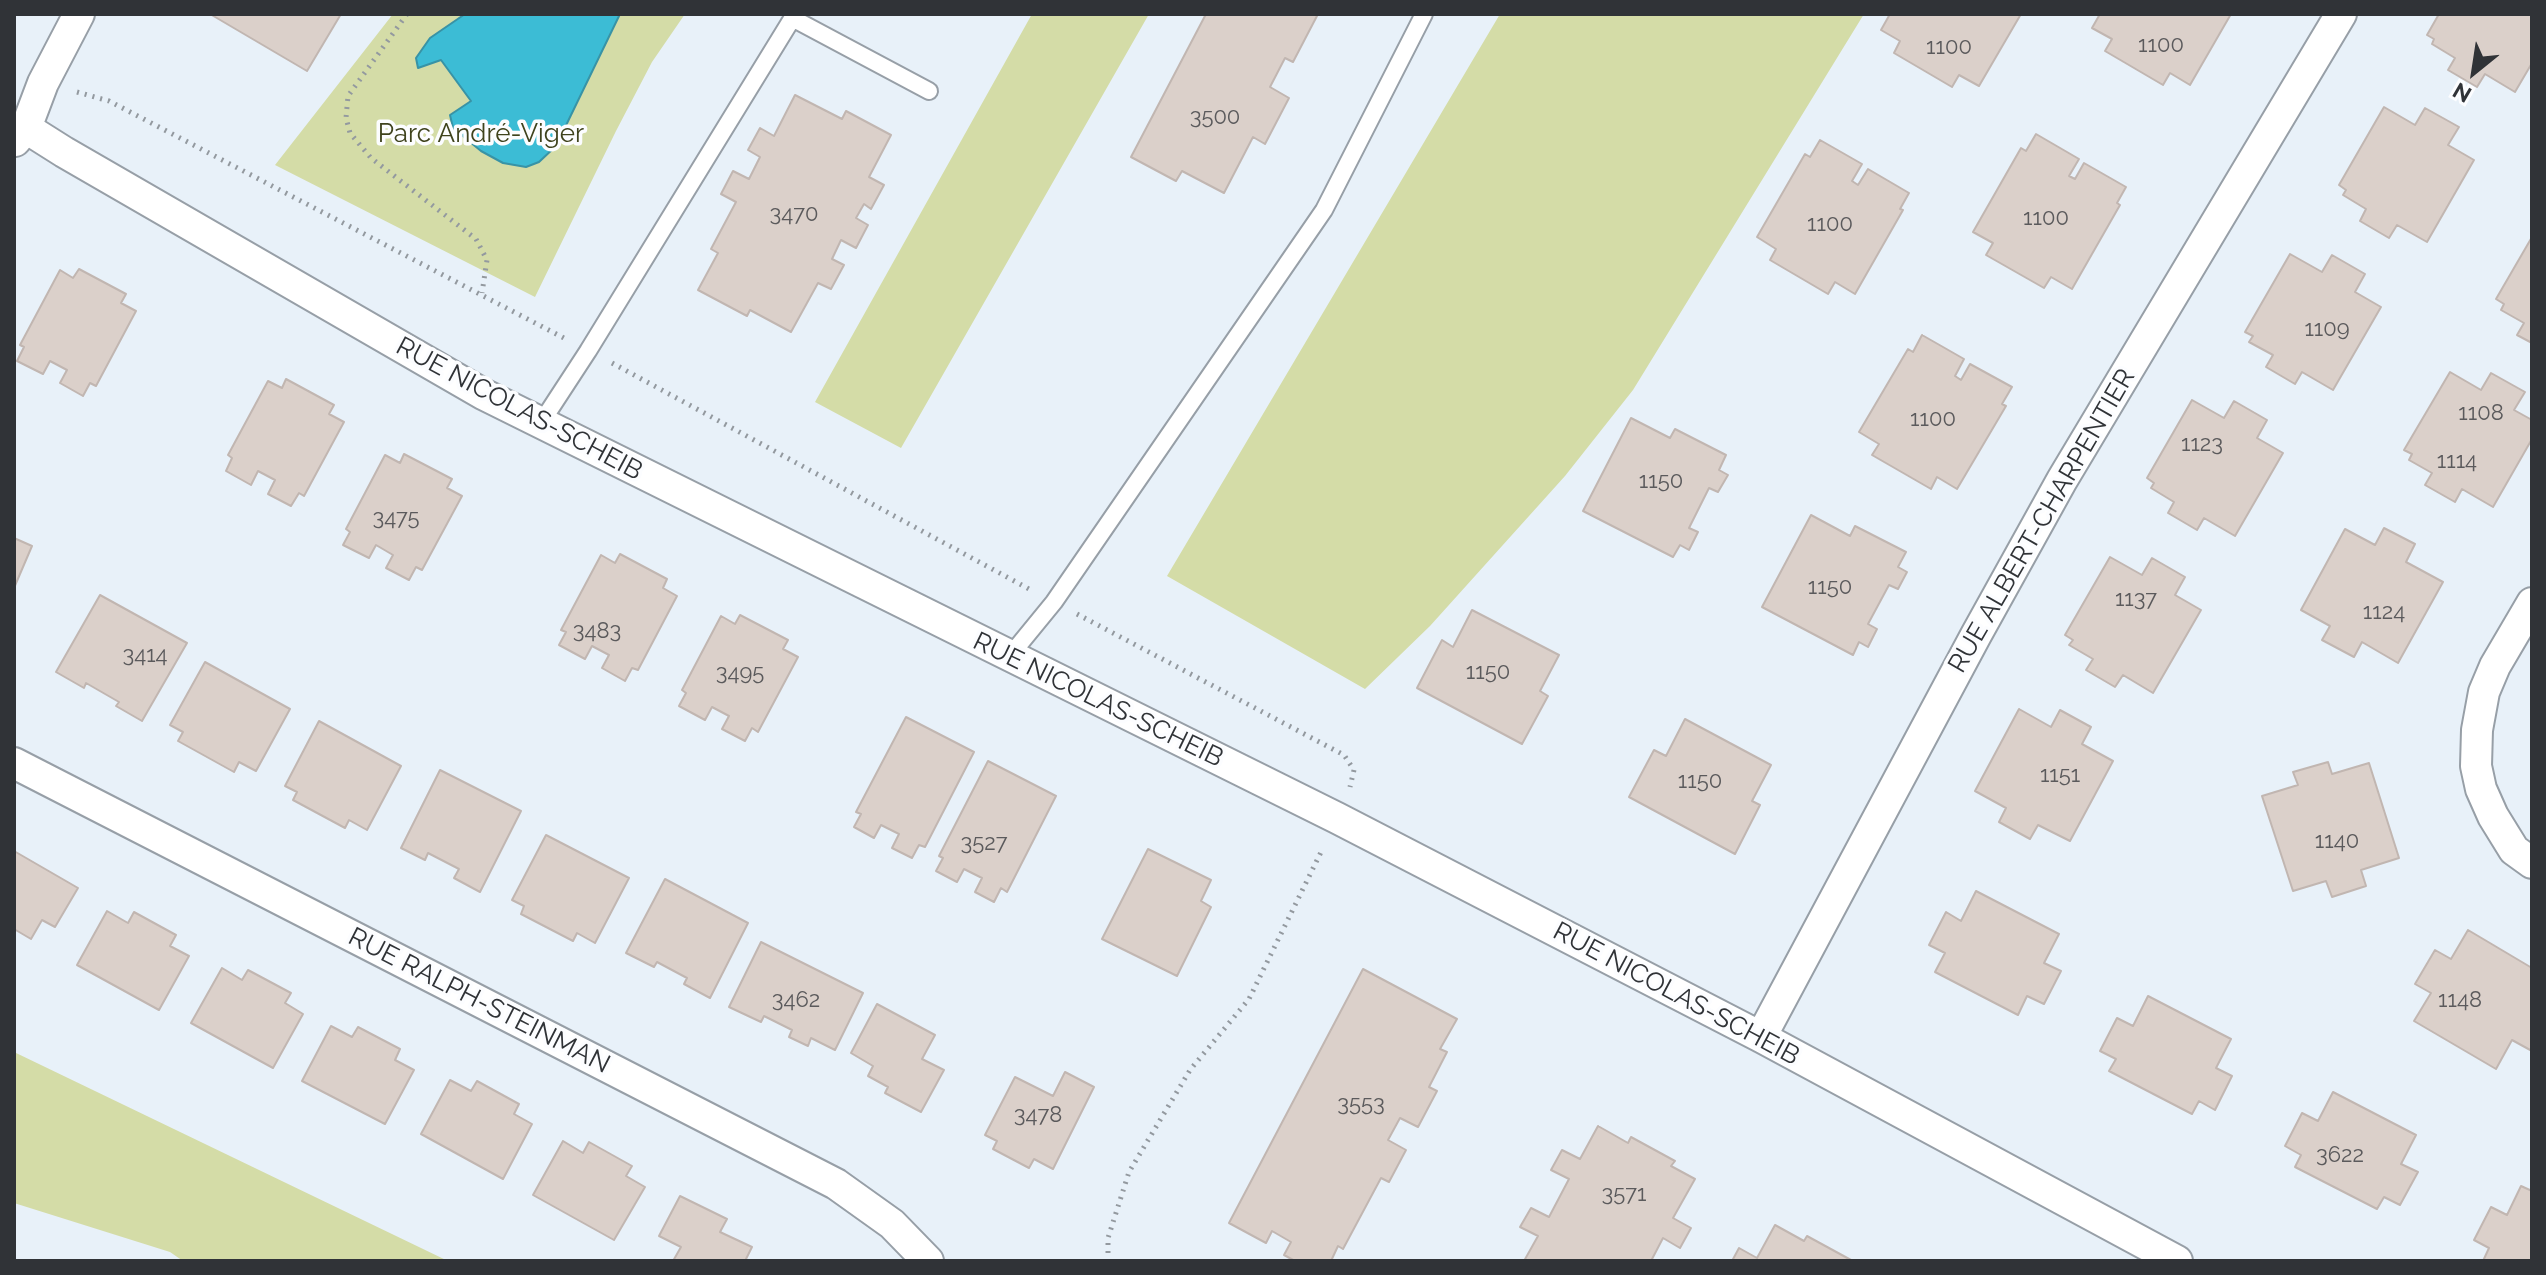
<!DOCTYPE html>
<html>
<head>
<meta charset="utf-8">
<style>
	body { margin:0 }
	#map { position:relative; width:2546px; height:1275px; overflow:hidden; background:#e8f1f9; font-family:Raleway,sans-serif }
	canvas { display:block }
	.frame { position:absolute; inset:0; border:16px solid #303337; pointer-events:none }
	.north { position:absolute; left:2434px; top:32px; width:80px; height:80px; -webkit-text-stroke:6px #fcfdff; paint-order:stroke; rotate:210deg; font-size:22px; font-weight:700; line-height:32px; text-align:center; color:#303337 }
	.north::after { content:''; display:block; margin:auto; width:28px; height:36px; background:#303337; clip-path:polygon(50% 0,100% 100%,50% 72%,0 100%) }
</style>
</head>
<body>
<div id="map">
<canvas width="2546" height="1275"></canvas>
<div class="frame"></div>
<div class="north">N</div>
</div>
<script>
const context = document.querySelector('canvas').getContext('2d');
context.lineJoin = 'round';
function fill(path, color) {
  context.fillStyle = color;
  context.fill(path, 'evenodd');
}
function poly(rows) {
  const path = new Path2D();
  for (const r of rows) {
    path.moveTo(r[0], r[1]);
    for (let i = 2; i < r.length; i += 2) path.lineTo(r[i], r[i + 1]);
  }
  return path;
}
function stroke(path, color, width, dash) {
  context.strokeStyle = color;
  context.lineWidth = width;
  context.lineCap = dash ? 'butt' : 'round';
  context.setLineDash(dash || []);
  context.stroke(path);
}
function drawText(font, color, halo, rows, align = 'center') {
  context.font = font + ' Raleway,sans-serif';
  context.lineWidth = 7;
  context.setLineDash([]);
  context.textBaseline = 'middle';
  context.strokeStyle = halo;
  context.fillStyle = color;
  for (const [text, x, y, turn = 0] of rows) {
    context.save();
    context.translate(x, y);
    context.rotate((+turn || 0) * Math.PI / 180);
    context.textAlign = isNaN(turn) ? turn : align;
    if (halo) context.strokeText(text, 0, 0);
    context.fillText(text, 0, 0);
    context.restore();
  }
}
const green = poly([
	[393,14,685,14,652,62,616,131,535,297,275,165],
	[1032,14,1149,14,901,448,815,402],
	[1500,14,1864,14,1633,390,1565,476,1430,626,1365,689,1167,576],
	[14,1052,448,1261,183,1261,170,1252,14,1203]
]);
const water = poly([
	[465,14,620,14,556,146,539,162,526,167,503,163,481,151,453,128,450,115,471,101,441,60,418,68,416,58,430,38,465,14]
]);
const building = poly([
	[210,14,341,14,307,71,210,14],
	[1206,14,1318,14,1293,62,1285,58,1270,87,1289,98,1265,144,1253,137,1224,193,1182,171,1176,181,1131,157,1206,14],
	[1890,14,2021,14,1979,86,1959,75,1952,87,1894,53,1900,41,1881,30,1890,14],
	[2100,14,2231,14,2190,85,2170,73,2163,85,2105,51,2112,39,2092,28,2100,14],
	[2439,14,2532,14,2532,63,2515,92,2485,74,2477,87,2448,70,2455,58,2432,44,2434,39,2427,35,2439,14],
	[795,95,842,119,846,111,891,135,869,177,884,185,871,209,864,204,856,218,868,225,856,248,841,240,832,259,844,265,831,289,818,283,791,332,750,310,747,316,698,290,718,253,711,249,736,202,721,194,733,171,749,179,760,157,748,150,760,128,774,136,795,95],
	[2384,107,2415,125,2425,108,2459,127,2448,145,2474,160,2427,242,2397,225,2389,238,2360,221,2366,209,2343,195,2346,190,2339,185,2384,107],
	[2036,134,2079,159,2069,176,2075,179,2084,163,2126,187,2117,203,2120,205,2072,289,2051,277,2044,288,1986,255,1993,243,1973,232,2021,148,2026,151,2036,134],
	[1820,140,1862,164,1852,181,1858,185,1868,169,1909,193,1900,209,1903,210,1855,294,1835,282,1828,294,1770,260,1776,249,1757,237,1805,154,1810,157,1820,140],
	[2532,237,2532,343,2517,335,2524,323,2501,310,2504,304,2496,299,2532,237],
	[2290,254,2322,272,2332,255,2365,274,2355,292,2381,307,2333,390,2302,372,2295,384,2266,367,2273,355,2249,342,2253,336,2245,332,2290,254],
	[79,269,126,294,121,303,136,311,96,386,90,383,83,396,60,383,67,370,50,361,43,374,17,361,24,347,20,345,60,270,73,278,79,269],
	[1922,335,1964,359,1955,376,1961,380,1970,364,2012,387,2002,404,2006,406,1957,489,1937,477,1931,489,1872,455,1879,444,1859,432,1908,349,1913,352,1922,335],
	[2450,372,2481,390,2491,373,2525,392,2514,410,2532,420,2532,439,2493,507,2462,489,2455,502,2425,485,2432,473,2409,460,2412,454,2404,450,2450,372],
	[286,379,334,405,329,414,344,422,304,496,299,493,291,506,268,494,275,480,258,471,251,485,226,471,232,458,228,455,268,381,282,388,286,379],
	[2192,400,2224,418,2234,401,2267,420,2257,438,2283,453,2235,536,2204,518,2197,530,2168,513,2174,502,2151,488,2154,483,2147,478,2192,400],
	[1631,418,1670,438,1675,429,1726,455,1719,470,1728,475,1718,492,1709,488,1689,528,1698,532,1689,550,1680,545,1673,557,1583,511,1631,418],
	[404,454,452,479,447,488,462,496,422,570,416,567,409,580,386,568,393,555,376,545,369,558,343,545,350,532,346,529,385,455,400,463,404,454],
	[1811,515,1850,536,1855,526,1906,552,1898,567,1907,572,1898,589,1889,585,1868,624,1877,629,1868,647,1859,642,1853,655,1762,607,1811,515],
	[2384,528,2415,544,2406,562,2443,582,2398,663,2362,642,2354,657,2322,640,2330,626,2301,610,2345,529,2375,545,2384,528],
	[14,538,32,546,14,588,14,538],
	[620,554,667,579,663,588,677,596,638,670,632,668,625,681,602,668,609,655,592,646,585,659,559,645,566,632,561,630,601,555,615,563,620,554],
	[2110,557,2142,575,2152,558,2185,577,2175,595,2201,610,2153,693,2123,675,2115,687,2086,670,2093,659,2069,645,2073,640,2065,635,2110,557],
	[100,595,187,643,142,721,116,706,119,702,86,683,84,688,56,672,100,595],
	[1472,610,1559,655,1540,691,1548,696,1522,744,1417,688,1442,640,1453,647,1472,610],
	[740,615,788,640,783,649,798,657,758,732,752,728,745,741,722,729,729,716,712,707,705,720,679,706,686,693,682,690,721,616,735,624,740,615],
	[205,662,290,709,256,771,239,762,234,772,178,741,183,732,170,725,205,662],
	[2019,709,2051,727,2060,710,2091,727,2082,744,2113,761,2070,841,2038,825,2030,839,1999,822,2006,808,1975,791,2019,709],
	[906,717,974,752,925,847,919,845,912,858,892,848,899,834,881,825,874,838,854,827,861,814,856,812,906,717],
	[1685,719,1771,765,1752,801,1760,805,1735,854,1629,797,1654,750,1666,756,1685,719],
	[319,721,401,766,367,830,349,820,345,828,293,800,297,792,285,786,319,721],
	[988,761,1056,796,1007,892,1001,888,994,902,975,892,982,878,964,869,957,882,936,871,943,858,939,856,988,761],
	[2328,762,2332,774,2369,763,2399,858,2361,870,2366,886,2332,897,2326,881,2293,891,2262,796,2298,785,2293,772,2328,762],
	[440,770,521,811,480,892,454,878,459,869,428,853,425,860,401,848,440,770],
	[546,835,629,878,595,943,577,933,573,941,521,914,524,906,512,900,546,835],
	[1148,849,1211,880,1201,901,1211,907,1177,976,1102,939,1148,849],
	[14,851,78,888,55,927,42,920,31,939,14,929,14,851],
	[665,879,748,923,710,998,684,984,687,978,657,962,654,967,626,953,665,879],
	[1976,891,2059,934,2044,963,2061,971,2044,1004,2027,996,2018,1015,1935,972,1945,953,1929,945,1946,912,1961,921,1976,891],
	[107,911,128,923,134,912,176,935,170,946,189,956,159,1010,77,965,107,911],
	[2468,930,2532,968,2532,1051,2512,1040,2496,1069,2414,1021,2431,993,2415,984,2435,950,2451,959,2468,930],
	[761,942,863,993,835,1050,811,1038,808,1046,789,1037,792,1030,764,1016,761,1022,729,1007,761,942],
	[222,968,242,980,248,970,291,993,285,1003,303,1014,273,1068,191,1023,222,968],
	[1363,969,1457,1019,1440,1049,1447,1052,1429,1087,1437,1091,1418,1127,1400,1118,1388,1140,1406,1150,1389,1182,1381,1178,1343,1249,1338,1246,1331,1261,1295,1261,1284,1255,1291,1242,1272,1231,1266,1243,1229,1223,1363,969],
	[2148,996,2231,1039,2216,1068,2232,1076,2215,1110,2199,1101,2192,1114,2109,1071,2116,1059,2100,1051,2117,1018,2133,1026,2148,996],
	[877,1004,935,1035,922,1059,944,1070,921,1112,885,1093,888,1087,868,1076,873,1066,851,1053,877,1004],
	[331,1026,352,1037,358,1027,400,1049,395,1060,414,1070,385,1124,302,1081,331,1026],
	[1065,1072,1094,1087,1053,1169,1034,1159,1029,1168,993,1149,997,1141,985,1135,1015,1077,1053,1096,1065,1072],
	[450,1080,471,1091,477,1081,519,1104,514,1114,532,1124,503,1179,421,1134,450,1080],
	[2333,1092,2416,1135,2401,1164,2418,1172,2400,1205,2384,1197,2377,1209,2295,1167,2301,1155,2285,1146,2302,1113,2318,1121,2333,1092],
	[1598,1126,1628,1143,1631,1137,1675,1161,1671,1166,1695,1179,1673,1218,1691,1228,1680,1248,1663,1238,1651,1261,1524,1261,1538,1236,1520,1227,1531,1208,1549,1217,1569,1179,1551,1170,1562,1150,1580,1159,1598,1126],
	[563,1141,583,1153,589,1142,632,1166,626,1176,645,1187,614,1240,533,1195,563,1141],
	[2521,1186,2532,1191,2532,1261,2483,1261,2489,1248,2474,1240,2491,1207,2507,1215,2521,1186],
	[680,1196,727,1219,720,1232,752,1247,745,1261,673,1261,681,1247,659,1236,680,1196],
	[1775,1225,1804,1241,1807,1236,1851,1260,1732,1261,1739,1248,1757,1258,1775,1225]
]);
const path = poly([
	[407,14,348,96,346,118,350,133,371,158,476,239,487,260,482,293],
	[77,92,109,101,564,338],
	[612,363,1029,589],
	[1077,614,1344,755,1354,770,1350,787],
	[1108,1261,1108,1238,1129,1172,1190,1070,1249,999,1323,848]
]);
const service = poly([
	[792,18,929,91],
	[541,423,588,351,795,14],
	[1009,657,1054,602,1324,210,1424,14]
]);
const minor = poly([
	[26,128,64,152,483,394,1337,818,1761,1037,2177,1261],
	[15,141,26,128,43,83,79,14],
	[2532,603,2495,666,2484,692,2477,730,2476,766,2481,789,2493,816,2514,850,2532,863],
	[14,763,836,1184,892,1224,928,1261],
	[1761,1037,1976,635,2062,480,2341,14]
]);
const numberNames = [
	["1100",2161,45],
	["1100",1949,47],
	["3500",1215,117],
	["3470",794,214],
	["1100",2046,218],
	["1100",1830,224],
	["1109",2327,329],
	["1108",2481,413],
	["1100",1933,419],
	["1123",2202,444],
	["1114",2457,461],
	["1150",1661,481],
	["3475",396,518],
	["1150",1830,587],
	["1137",2136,599],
	["1124",2384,612],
	["3483",597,631],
	["3414",145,655],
	["1150",1488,672],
	["3495",740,673],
	["1151",2060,775],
	["1150",1700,781],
	["1140",2337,841],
	["3527",984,843],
	["3462",796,1000],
	["1148",2460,1000],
	["3553",1361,1104],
	["3478",1038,1115],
	["3622",2340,1155],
	["3571",1624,1194]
];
const parkNames = [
	["Parc André-Viger",481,134]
];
const streetNames = [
	["RUE NICOLAS-SCHEIB",519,409,28],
	["RUE ALBERT-CHARPENTIER",2042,521,-60],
	["RUE NICOLAS-SCHEIB",1098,700,26],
	["RUE NICOLAS-SCHEIB",1676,994,28],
	["RUE RALPH-STEINMAN",479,1001,27]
];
fill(green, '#d4dca7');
fill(water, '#3cbcd5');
stroke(water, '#3893a6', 2);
fill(building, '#dbd0ca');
stroke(building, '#c1b6b1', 2);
stroke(service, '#979fa7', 20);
stroke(minor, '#979fa7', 34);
stroke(path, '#93999f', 5, [2, 6]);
stroke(service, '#fff', 16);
stroke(minor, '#fff', 30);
drawText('22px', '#5b5a5c', null, numberNames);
drawText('26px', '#3f431d', '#fcfdff', parkNames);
drawText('26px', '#303337', '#fcfdff', streetNames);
</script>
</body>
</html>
